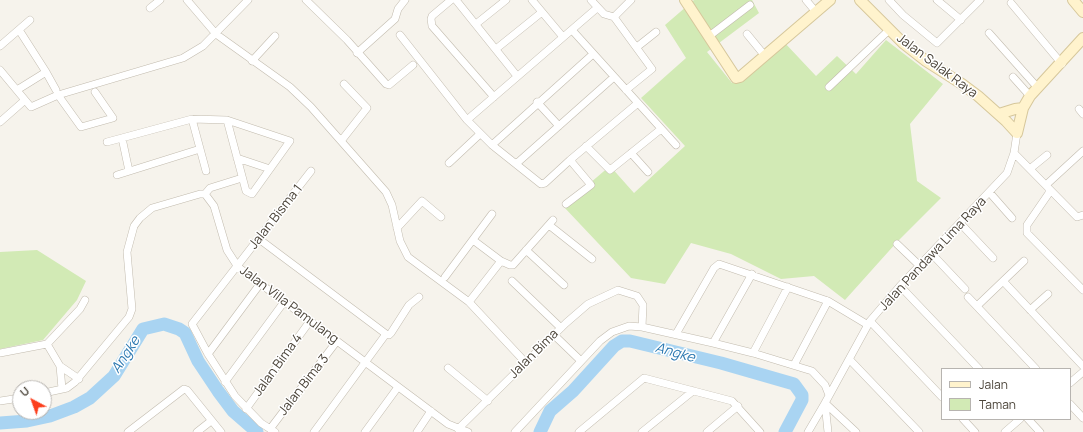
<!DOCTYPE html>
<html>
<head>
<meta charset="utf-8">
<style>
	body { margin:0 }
	#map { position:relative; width:1083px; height:432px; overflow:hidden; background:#f6f3ec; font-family:Manrope,sans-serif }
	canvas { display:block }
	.legend { position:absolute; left:941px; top:368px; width:130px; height:52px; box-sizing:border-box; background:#fff; border:1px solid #b7b4b0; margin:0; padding:5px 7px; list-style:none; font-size:12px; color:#4b4439 }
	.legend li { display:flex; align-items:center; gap:8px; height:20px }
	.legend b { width:20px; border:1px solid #b7b4b0 }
	.north { position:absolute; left:12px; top:380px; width:40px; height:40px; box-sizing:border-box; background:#fff; border:1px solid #b7b4b0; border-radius:50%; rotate:319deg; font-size:11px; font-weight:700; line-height:16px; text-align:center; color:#4b4439 }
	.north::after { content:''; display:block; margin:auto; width:14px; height:18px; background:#fc3f1d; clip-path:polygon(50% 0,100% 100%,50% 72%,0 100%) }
</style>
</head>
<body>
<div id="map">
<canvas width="1083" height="432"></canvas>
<ul class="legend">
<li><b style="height:5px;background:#fff3cd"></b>Jalan</li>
<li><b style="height:11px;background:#d2eab5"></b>Taman</li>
</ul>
<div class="north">U</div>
</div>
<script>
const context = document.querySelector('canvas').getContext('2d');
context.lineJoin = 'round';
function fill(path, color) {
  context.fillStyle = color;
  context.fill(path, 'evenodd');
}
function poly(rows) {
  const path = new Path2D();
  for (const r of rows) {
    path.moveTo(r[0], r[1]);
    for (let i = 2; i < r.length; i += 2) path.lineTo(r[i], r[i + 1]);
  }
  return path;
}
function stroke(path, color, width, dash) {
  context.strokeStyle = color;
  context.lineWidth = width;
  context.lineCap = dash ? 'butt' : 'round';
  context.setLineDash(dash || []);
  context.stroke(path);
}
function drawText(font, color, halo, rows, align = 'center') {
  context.font = font + ' Manrope,sans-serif';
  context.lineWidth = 3;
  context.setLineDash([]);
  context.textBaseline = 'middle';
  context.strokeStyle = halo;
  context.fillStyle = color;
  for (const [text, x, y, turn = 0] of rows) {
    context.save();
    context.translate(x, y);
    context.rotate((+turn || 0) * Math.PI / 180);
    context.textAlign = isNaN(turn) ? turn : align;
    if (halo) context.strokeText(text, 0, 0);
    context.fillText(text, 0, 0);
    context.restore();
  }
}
const green = poly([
	[694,0,752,0,759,13,707,52,732,83,783,41,816,76,837,56,856,74,886,40,943,84,910,124,917,181,941,198,897,242,845,300,814,276,781,279,731,254,691,243,665,284,631,278,563,206,610,166,634,193,685,146,641,98,686,58,665,25],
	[37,250,86,281,77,300,43,340,0,349,0,252]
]);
const river = poly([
	[0,423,27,421,50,416,74,407,90,398,114,376,143,329,164,324,179,329,185,333,198,361,218,391,233,411,257,432],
	[540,432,550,411,573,391,614,346,622,341,630,341,721,363,794,384,802,395,802,400,785,432]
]);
const street = poly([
	[187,0,216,34,290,87,311,107,386,192,392,205,400,241,408,257,469,302,526,363],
	[306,0,347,40,386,84,389,85,413,65],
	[451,0,432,16,431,19,432,26,494,97],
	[456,0,517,76],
	[532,0,563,37],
	[591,0,604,14,614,17,652,69,626,90],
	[806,0,816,12],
	[889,0,903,15,937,43,980,0],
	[937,0,961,20],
	[1011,3,1062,64],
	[150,8,160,0],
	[614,17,631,0],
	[476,24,506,0],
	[572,30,676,145],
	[989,33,1038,88],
	[747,34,765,56],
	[400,35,467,120,492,145,541,184,545,183,570,160,638,103],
	[708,37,750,5],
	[0,46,30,20],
	[637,47,656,32],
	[496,49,542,12],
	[357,53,395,19,398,9,405,0],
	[252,61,275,36],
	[0,70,25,100,0,122],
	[46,72,56,90],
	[1013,77,1030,96],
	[829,87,889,30],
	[17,90,46,72,21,33],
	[58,95,81,127,113,118,95,92],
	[25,100,31,107,58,95,183,58,203,46,248,0],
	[537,102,559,126],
	[1079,109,1083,114],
	[192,119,206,171],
	[467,120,597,8],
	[122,138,129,171],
	[341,141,367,108,344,84],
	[107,142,192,119,227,120,290,141,252,194,246,191,227,120],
	[492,145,593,54],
	[586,146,610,170,661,129],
	[631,153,648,172],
	[1014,153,1077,217,1083,215],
	[237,158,270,169],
	[449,163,480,134],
	[516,164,614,77],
	[1031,168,1047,155],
	[117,175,200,149],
	[1046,185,1083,151],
	[1049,190,1049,193,1027,225,1027,233,1083,290],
	[990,193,1012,218],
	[205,194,210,188,242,178],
	[566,204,591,185,570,160],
	[960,223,993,258],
	[549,225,592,259],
	[397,228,422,201,441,217],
	[259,239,386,334,314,432],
	[473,240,501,261],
	[897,244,920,266],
	[526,250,564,285],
	[931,253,965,289],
	[445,277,492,214],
	[512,281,561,328],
	[1003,281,1083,366],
	[900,286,979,369],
	[968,297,1036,369],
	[469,302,501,261,510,265,513,265,553,220],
	[977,306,1024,261],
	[1030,310,1048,294],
	[870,321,942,397],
	[386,334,389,335,391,333,409,305,419,297],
	[676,334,714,268,719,264,828,301,868,325],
	[554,335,581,361],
	[713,343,752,274],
	[47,344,60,366,62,389],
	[0,353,47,344,80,309,85,300],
	[753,353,788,287],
	[208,354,260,284],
	[850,360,919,432],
	[794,365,828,301],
	[60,366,79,379],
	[448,368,488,401],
	[225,382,284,302],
	[1070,383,1083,372],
	[44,393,67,388,75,382,129,317,132,309,127,252,134,226,140,218,152,208,200,194,205,194,214,206,227,250,238,267,440,418,448,424,468,432],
	[0,401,20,398],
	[1070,404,1083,418],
	[246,409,310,321],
	[963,419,975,432],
	[1028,419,1040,432],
	[270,429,337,341],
	[458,429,566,323,588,304,618,290,637,296,643,305,642,327],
	[128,432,184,389,187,390,221,432],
	[197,432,211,421],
	[275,432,261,423,235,396,208,354,192,324,311,171],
	[365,432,398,387],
	[417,432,431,411],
	[515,432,600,341,612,332,629,326,642,327,713,343,753,353,812,371,825,385,829,395],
	[579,432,644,378,732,401,760,432],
	[642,432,693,391],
	[707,432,738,406],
	[808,432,825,403,856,432],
	[828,432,825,403,870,321,900,286,1007,173,1014,153,1017,133],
	[1005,432,1020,419]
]);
const secondary = poly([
	[685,0,736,78,740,77,830,0],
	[860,0,903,43,926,61,962,84,978,96,1006,121,1017,133],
	[1073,0,1083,12],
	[999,114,1015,109,1023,108],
	[1017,133,1023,108,1030,96,1083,38]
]);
const streetNames = [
	["Jalan Salak Raya",937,66,37],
	["Jalan Bisma 1",276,217,-52],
	["Jalan Pandawa Lima Raya",933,254,-47],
	["Jalan Villa Pamulang",289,305,37],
	["Jalan Bima",534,354,-45],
	["Jalan Bima 4",278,365,-54],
	["Jalan Bima 3",304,385,-52]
];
const waterNames = [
	["Angke",675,353,15],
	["Angke",126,355,-57]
];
fill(green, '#d2eab5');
stroke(river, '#a9d4f2', 13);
stroke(street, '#c2bbae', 8);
stroke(secondary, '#d6c79b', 12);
stroke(street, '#fff', 7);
stroke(secondary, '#fff3cd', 10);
drawText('13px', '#4b4439', '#fff', streetNames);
drawText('italic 14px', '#2e7ab2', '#fff', waterNames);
</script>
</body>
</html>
